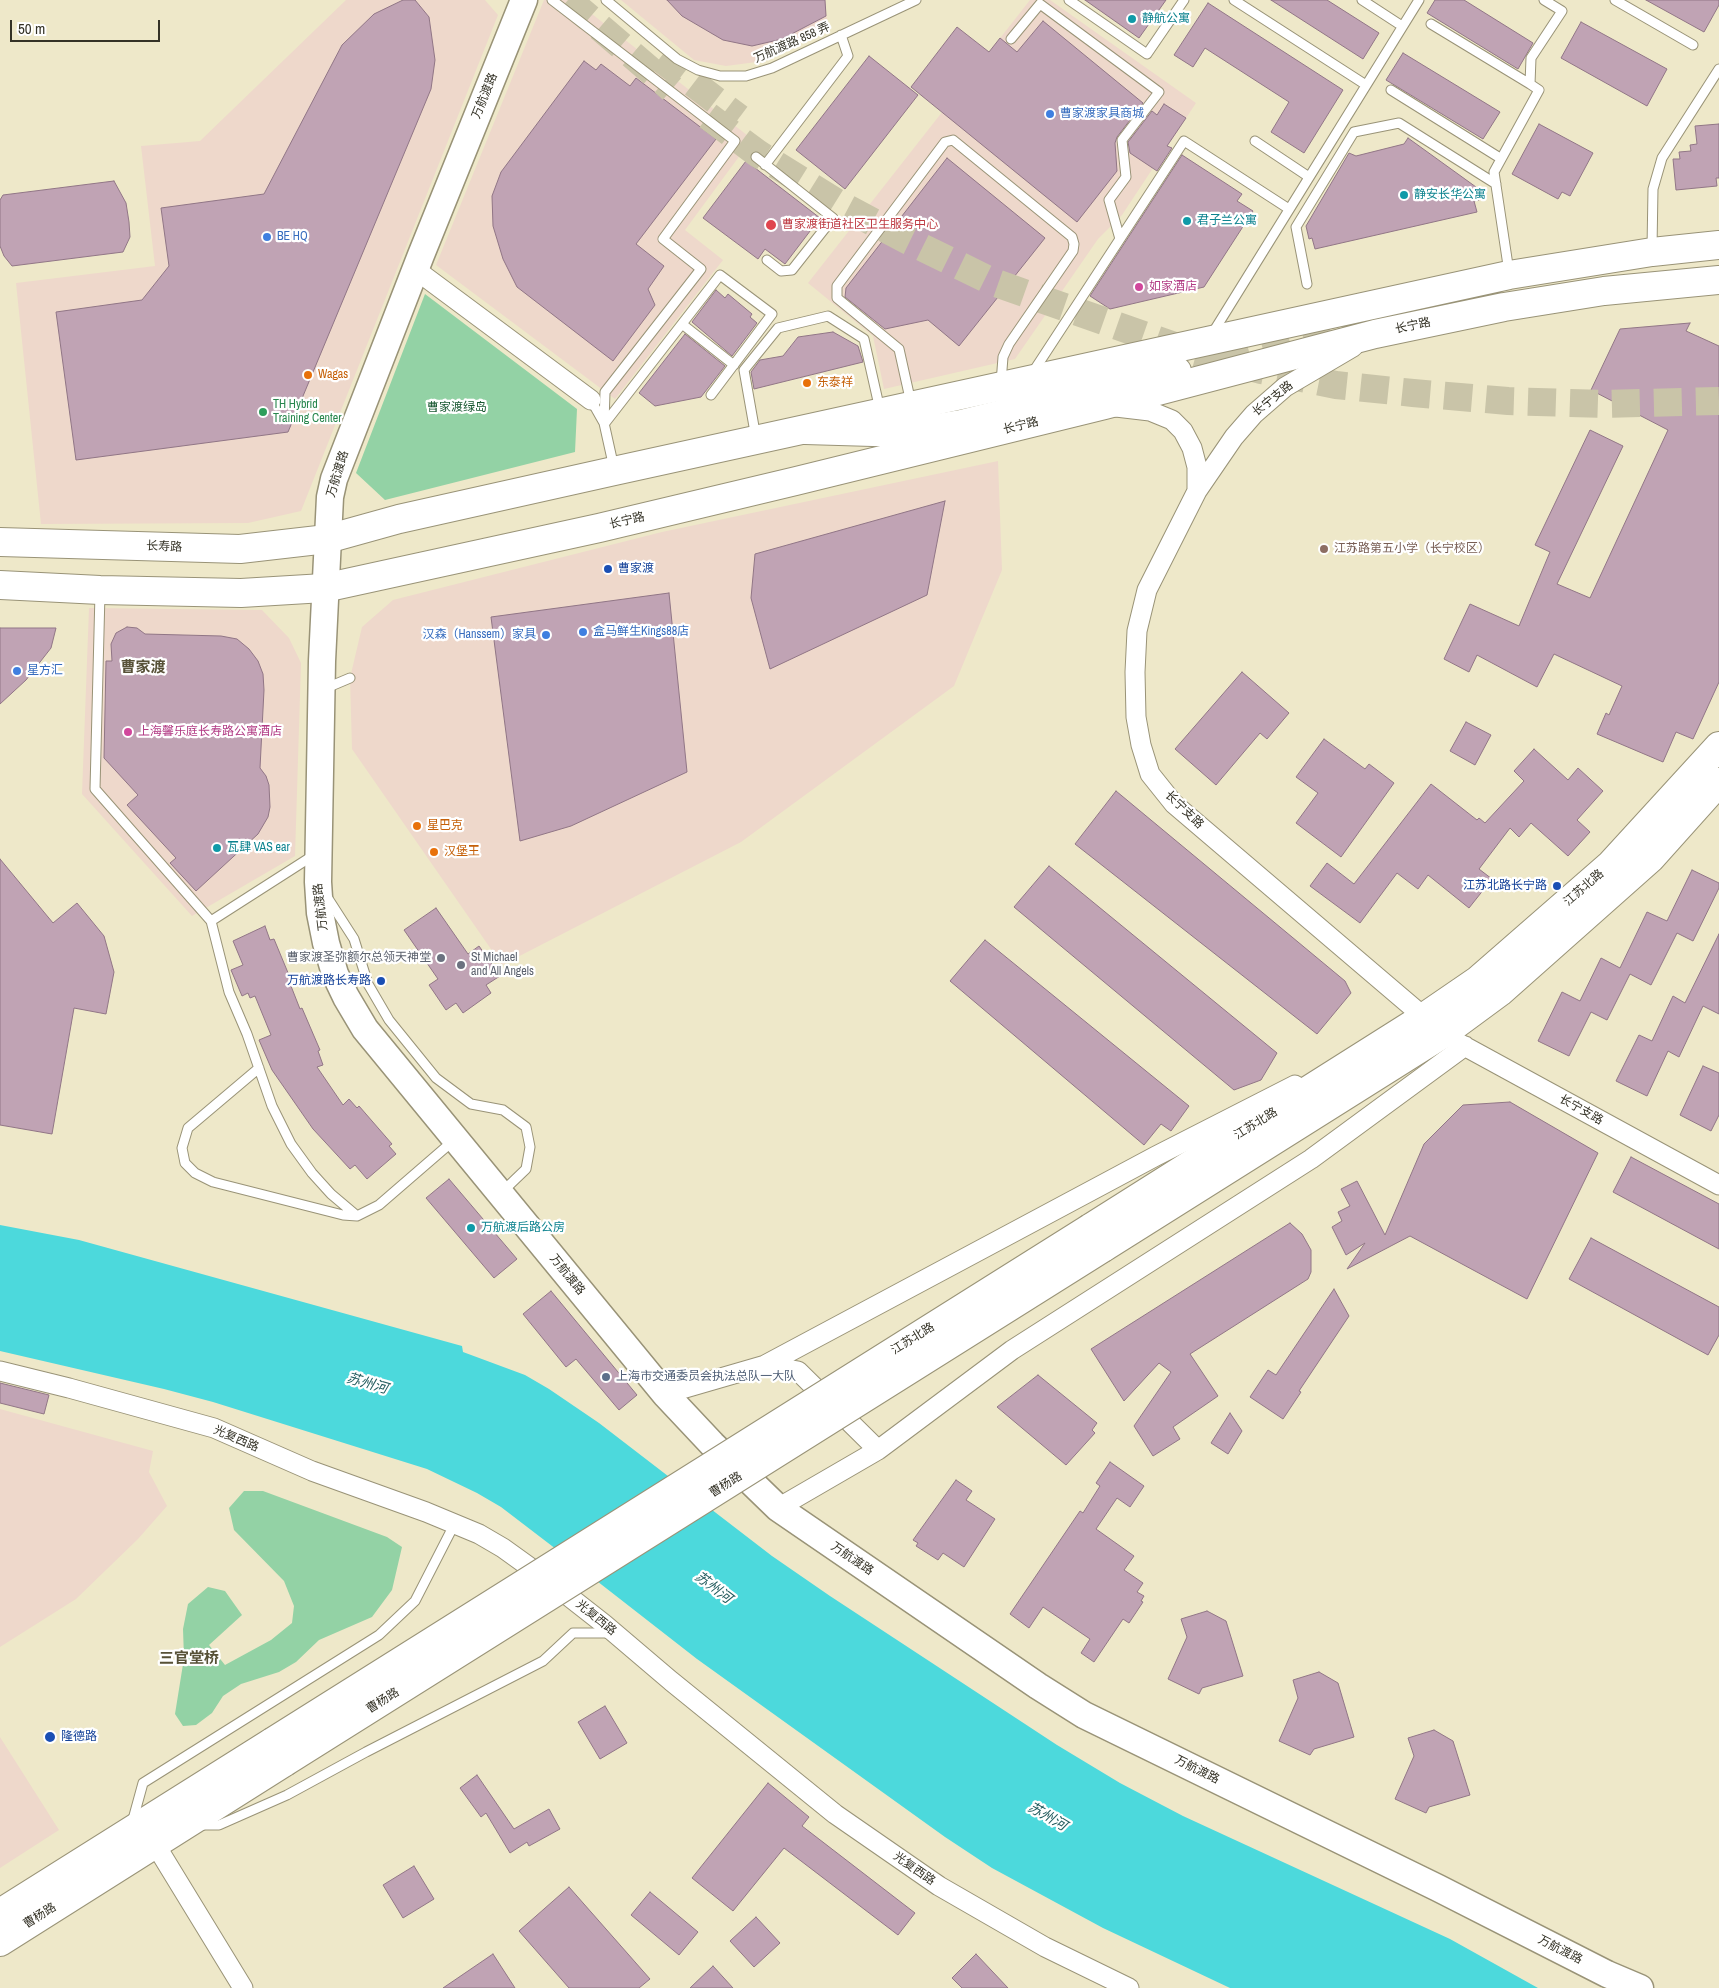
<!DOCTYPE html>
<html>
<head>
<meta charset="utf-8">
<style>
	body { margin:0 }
	#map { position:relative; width:1719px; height:1988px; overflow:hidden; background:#eee8c9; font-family:"Archivo Narrow",sans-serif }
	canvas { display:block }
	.scale { position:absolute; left:10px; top:20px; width:150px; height:22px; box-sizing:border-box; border:2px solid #343226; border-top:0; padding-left:6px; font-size:15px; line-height:18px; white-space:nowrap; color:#343226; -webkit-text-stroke:4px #fff; paint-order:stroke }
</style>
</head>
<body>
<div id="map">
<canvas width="1719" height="1988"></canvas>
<div class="scale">50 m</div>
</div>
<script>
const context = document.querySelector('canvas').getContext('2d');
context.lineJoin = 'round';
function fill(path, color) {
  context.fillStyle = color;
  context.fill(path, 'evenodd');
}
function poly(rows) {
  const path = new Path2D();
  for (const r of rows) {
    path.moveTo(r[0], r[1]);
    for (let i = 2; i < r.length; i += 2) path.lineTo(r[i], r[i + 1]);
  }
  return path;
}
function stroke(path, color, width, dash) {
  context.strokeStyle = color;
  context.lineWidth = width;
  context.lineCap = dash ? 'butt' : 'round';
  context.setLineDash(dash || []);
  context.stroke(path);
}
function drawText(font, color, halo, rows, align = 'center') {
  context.font = font + ' "Archivo Narrow","Noto Sans SC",sans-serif';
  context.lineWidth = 4.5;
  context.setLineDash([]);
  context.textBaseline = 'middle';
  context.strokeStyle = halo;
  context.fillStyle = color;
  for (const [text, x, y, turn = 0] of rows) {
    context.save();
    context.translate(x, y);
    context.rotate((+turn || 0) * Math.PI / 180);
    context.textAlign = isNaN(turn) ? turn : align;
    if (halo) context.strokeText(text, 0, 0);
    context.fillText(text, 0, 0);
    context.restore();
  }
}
const commercial = poly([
	[346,0,485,0,498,15,301,511,248,523,41,524,16,283,155,266,141,146,200,141],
	[544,0,574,0,752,139,685,230,723,260,615,399,436,265],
	[621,0,825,0,828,29,764,61,726,66,694,60],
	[1030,0,1050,0,1196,103,1122,215,1098,239,1015,359,884,389,873,336,808,283],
	[998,461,1002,570,954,686,741,842,502,965,352,749,350,678,362,627,393,600,662,532],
	[89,608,262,610,289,638,301,663,295,856,192,916,82,794],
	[0,1409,153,1451,149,1472,167,1506,138,1539,76,1599,0,1647],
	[0,1737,59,1830,0,1868]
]);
const green = poly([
	[425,294,577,409,575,452,385,500,356,473],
	[244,1491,263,1491,387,1537,402,1547,392,1590,372,1617,319,1640,296,1662,279,1672,241,1684,223,1696,212,1713,196,1725,183,1726,175,1714,184,1658,183,1629,188,1604,208,1587,225,1591,242,1615,209,1645,225,1665,271,1640,292,1623,294,1606,284,1581,234,1530,229,1508]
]);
const water = poly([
	[0,1225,79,1240,462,1346,463,1352,525,1375,549,1389,599,1423,772,1556,830,1596,1057,1745,1120,1783,1183,1816,1450,1939,1538,1988,1230,1988,1103,1928,992,1868,945,1837,697,1659,552,1546,501,1507,477,1493,427,1469,213,1402,164,1389,0,1351]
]);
const building = poly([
	[403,0,415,0,429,17,435,60,431,89,288,432,76,460,56,312,142,300,169,266,161,208,264,194,342,45,374,14,403,0],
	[667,0,825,0,826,16,782,39,752,46,723,40,682,16,667,0],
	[1085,0,1166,0,1139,38,1085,0],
	[1271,0,1327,0,1379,33,1363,59,1271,0],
	[1435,0,1464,0,1533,43,1518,69,1427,13,1435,0],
	[1646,0,1719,0,1719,5,1704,32,1646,0],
	[1208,3,1343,90,1304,153,1271,132,1289,102,1205,48,1193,67,1174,55,1208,3],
	[1043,21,1143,103,1117,137,1115,143,1117,171,1077,222,911,87,957,27,989,52,1000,38,1017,52,1043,21],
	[1581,22,1667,69,1647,106,1561,58,1581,22],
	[1403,53,1500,112,1483,139,1386,80,1403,53],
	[869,56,918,95,845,189,796,150,869,56],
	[584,61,596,70,601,64,630,86,636,78,716,139,636,244,664,266,648,289,655,305,613,361,517,287,503,259,493,226,492,196,501,172,584,61],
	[1164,104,1186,118,1167,146,1172,148,1157,171,1130,153,1128,142,1152,111,1157,115,1164,104],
	[1539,124,1593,153,1570,196,1562,192,1558,199,1512,174,1539,124],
	[1719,124,1719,178,1716,178,1717,186,1676,190,1673,159,1680,159,1679,152,1691,151,1690,145,1697,144,1695,126,1719,124],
	[1408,138,1476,187,1479,200,1474,201,1477,212,1315,249,1312,238,1309,239,1306,226,1349,153,1356,156,1404,144,1408,138],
	[1182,155,1242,194,1237,201,1253,211,1204,287,1110,309,1090,296,1182,155],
	[947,158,1045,238,959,346,928,320,885,329,845,297,846,288,947,158],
	[746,161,820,218,785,264,765,249,758,259,703,218,746,161],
	[114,181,126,203,129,222,130,237,123,252,12,266,4,256,0,246,0,200,3,195,114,181],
	[716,290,725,298,728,294,752,314,750,317,757,323,732,356,692,322,716,290],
	[1690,323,1686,331,1719,346,1719,682,1693,739,1676,732,1663,762,1597,734,1606,713,1609,715,1622,686,1554,654,1537,687,1477,655,1469,672,1444,659,1470,604,1519,626,1550,552,1535,545,1590,430,1623,446,1557,584,1590,598,1668,430,1591,390,1620,329,1690,323],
	[833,332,858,346,863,362,754,389,751,372,760,360,783,356,798,337,833,332],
	[685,334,725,366,701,397,655,406,639,393,685,334],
	[945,501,927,595,770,669,751,598,755,554,945,501],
	[669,593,687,772,571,826,520,841,491,617,669,593],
	[127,627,137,628,145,634,221,636,237,639,249,649,258,661,263,674,264,690,260,768,266,776,269,785,270,807,268,817,258,834,196,891,170,863,176,858,127,805,138,795,104,758,106,661,112,661,111,644,116,633,127,627],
	[0,628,56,628,51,648,26,680,0,704,0,628],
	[1242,672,1289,713,1267,739,1260,733,1216,785,1175,749,1242,672],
	[1466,722,1491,735,1475,765,1450,751,1466,722],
	[1324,739,1365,769,1369,764,1394,783,1341,857,1296,823,1318,793,1296,777,1324,739],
	[1534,749,1568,780,1578,768,1603,791,1577,820,1590,832,1568,856,1531,823,1519,837,1510,828,1479,869,1492,879,1469,908,1428,875,1418,889,1397,873,1360,923,1310,886,1327,863,1354,884,1431,784,1477,820,1479,818,1485,823,1524,781,1514,771,1534,749],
	[1116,791,1345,981,1351,993,1317,1034,1075,844,1116,791],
	[0,859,53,923,77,903,104,936,114,972,106,1014,74,1008,52,1134,0,1125,0,859],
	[1049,866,1277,1053,1261,1080,1234,1090,1014,907,1049,866],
	[1692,870,1719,883,1719,888,1693,941,1677,933,1651,985,1630,974,1607,1020,1591,1012,1569,1056,1538,1041,1562,992,1580,1001,1601,958,1620,968,1647,912,1667,921,1692,870],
	[436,908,468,954,479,946,500,976,486,985,491,993,463,1013,456,1003,446,1010,429,985,438,979,404,930,436,908],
	[265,926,270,940,274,939,291,980,289,981,300,1009,302,1008,320,1050,318,1051,323,1065,317,1067,343,1105,349,1099,357,1108,359,1106,392,1144,389,1146,396,1154,367,1179,355,1165,350,1169,313,1129,272,1070,259,1040,271,1035,255,996,250,998,248,993,242,996,231,970,243,965,233,941,265,926],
	[1719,934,1719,1014,1703,1006,1679,1057,1668,1051,1647,1096,1616,1081,1639,1035,1652,1041,1673,996,1685,1003,1719,934],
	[985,940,1189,1106,1171,1131,1161,1124,1144,1145,950,981,985,940],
	[1703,1066,1719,1073,1719,1115,1711,1131,1680,1115,1703,1066],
	[1510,1102,1598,1153,1527,1299,1410,1236,1347,1269,1365,1243,1346,1255,1332,1227,1342,1221,1338,1212,1350,1206,1341,1189,1357,1181,1385,1235,1424,1144,1463,1105,1510,1102],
	[1631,1157,1719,1204,1719,1249,1613,1192,1631,1157],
	[449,1179,517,1259,494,1278,426,1198,449,1179],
	[1290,1223,1302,1234,1311,1250,1311,1272,1308,1279,1190,1354,1218,1396,1173,1427,1180,1439,1153,1456,1134,1426,1171,1372,1159,1363,1124,1401,1091,1349,1290,1223],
	[1591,1238,1719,1307,1719,1335,1708,1355,1569,1279,1591,1238],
	[1334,1289,1349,1316,1299,1391,1301,1392,1283,1419,1250,1397,1268,1370,1276,1375,1334,1289],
	[551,1291,637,1395,619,1410,576,1359,566,1367,523,1314,551,1291],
	[1038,1375,1097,1423,1092,1430,1095,1433,1066,1465,997,1407,1038,1375],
	[0,1383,49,1395,44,1414,0,1403,0,1383],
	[1230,1413,1242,1431,1228,1454,1211,1443,1230,1413],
	[1110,1462,1144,1486,1130,1507,1117,1498,1096,1529,1134,1556,1124,1570,1143,1583,1137,1592,1144,1596,1141,1601,1143,1602,1129,1623,1123,1619,1094,1662,1081,1653,1090,1639,1043,1607,1029,1628,1010,1614,1080,1511,1083,1513,1100,1486,1096,1483,1110,1462],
	[956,1480,972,1491,966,1500,995,1519,964,1567,943,1553,938,1560,916,1546,918,1543,913,1540,956,1480],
	[1207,1611,1226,1621,1243,1676,1202,1688,1199,1694,1168,1679,1187,1637,1181,1619,1207,1611],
	[1319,1672,1338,1683,1354,1737,1314,1749,1310,1755,1279,1741,1298,1698,1293,1680,1319,1672],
	[605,1706,627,1743,600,1759,578,1722,605,1706],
	[1434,1730,1453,1741,1470,1795,1429,1807,1426,1813,1395,1799,1414,1756,1408,1738,1434,1730],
	[477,1775,514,1829,549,1809,560,1829,529,1846,527,1842,510,1853,486,1813,481,1817,460,1788,477,1775],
	[768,1783,809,1817,802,1826,915,1913,898,1935,784,1848,733,1911,692,1878,768,1783],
	[414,1866,434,1899,403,1918,383,1885,414,1866],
	[569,1887,650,1979,639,1988,569,1988,519,1931,569,1887],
	[650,1892,698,1932,679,1955,631,1915,650,1892],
	[756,1917,780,1943,754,1967,730,1941,756,1917],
	[493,1954,515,1988,443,1988,493,1954],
	[976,1954,1008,1988,962,1988,952,1978,976,1954],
	[713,1966,733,1988,690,1988,713,1966]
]);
const highwayTunnel = poly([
	[568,0,672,89],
	[660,58,739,118],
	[708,116,757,153,839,204,903,238,993,282,1183,349,1261,370,1336,385,1413,393,1508,401,1602,404,1719,401],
	[1222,359,1376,318,1450,306]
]);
const lane = poly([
	[552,0,735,141,663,239,701,269,605,392,604,423],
	[606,0,677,59,698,70,720,76,746,76,772,68,916,0],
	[1069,0,1147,54,1184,0],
	[1234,0,1366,85],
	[1362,0,1402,26],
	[1615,0,1693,45],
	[1431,24,1530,84],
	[1011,39,1040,4,1159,92,1122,140,1126,177,1109,200,1120,239],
	[1391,90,1500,158],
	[1255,141,1309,177],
	[756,157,833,218,792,270,781,271,767,260],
	[765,165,848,56,841,35],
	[1652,248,1653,189,1662,158,1719,69],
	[1509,272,1494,172,1539,90,1530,84,1531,58,1562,11,1544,0],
	[1307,284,1296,227,1354,132,1399,123,1496,184],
	[682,324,734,365],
	[1212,334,1419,0],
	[1033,372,1184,141,1289,209],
	[591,400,604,423,614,468],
	[911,403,899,349,837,298,837,286,945,142,953,140,1072,237,1074,244,1073,251,1009,344,1003,357,1001,383],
	[605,423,720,275,772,314,711,395],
	[756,438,744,370,778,328,828,316,864,339,880,410],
	[100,593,95,789,211,921,229,992,247,1034,272,1106,291,1144,312,1173,331,1194,357,1216],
	[324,689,350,678],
	[327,897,354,939,368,984,389,1020,436,1078,471,1104,503,1110,526,1127,530,1147,526,1169,501,1193],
	[211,921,314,855],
	[259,1068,188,1128,182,1148,185,1163,195,1173,213,1182,343,1215,357,1216,379,1205,453,1141],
	[132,1823,143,1783,379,1635,415,1601,455,1523],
	[201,1825,219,1825,287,1795,366,1752,543,1661,573,1633,610,1633]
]);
const street = poly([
	[416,270,591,400],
	[1353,347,1285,387,1254,414,1234,437,1197,491,1147,590,1137,631,1135,672,1136,717,1141,745,1150,774,1174,804,1424,1017],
	[1116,407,1150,411,1172,420,1183,431,1192,448,1197,467,1197,491],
	[1455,1041,1719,1185],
	[765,1365,1156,1156,1295,1085],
	[0,1371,69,1388,214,1428,312,1471,426,1512,479,1534,503,1548,553,1584,604,1624,671,1681,835,1814,939,1886,1045,1947,1129,1988],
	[665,1394,765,1365,798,1371,878,1450],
	[778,1508,878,1450,1012,1350,1311,1159,1465,1046],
	[155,1844,243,1988]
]);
const secondary = poly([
	[524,0,421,255,334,479,330,497,322,661,318,882,320,913,326,943,335,974,346,997,365,1029,665,1394,712,1444,778,1508,1038,1686,1084,1715,1438,1888,1607,1974,1640,1988]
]);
const primary = poly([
	[0,542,240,549,327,539,399,519,614,471,1509,275,1652,252,1719,245],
	[0,585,100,590,241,593,324,588,599,528,796,481,1105,405,1375,334,1504,307,1604,291,1719,280],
	[1090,1228,1424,1017,1478,980,1611,864,1719,746],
	[1103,1248,1443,1034,1500,992,1651,858,1719,782],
	[0,1913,272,1742],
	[0,1942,285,1762]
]);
const highway = poly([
	[805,430,907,433,961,424,1177,371]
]);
const primaryBridge = poly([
	[272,1742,1090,1228],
	[285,1762,1103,1248]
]);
const markers = [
	[1132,19,5,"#0f9aa8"],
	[1050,114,5,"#3f7fe0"],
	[1404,195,5,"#0f9aa8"],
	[1187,221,5,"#0f9aa8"],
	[771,225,6,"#e0444e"],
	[267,237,5,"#3f7fe0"],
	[1139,287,5,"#d1479c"],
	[308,375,5,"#e8710a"],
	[807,383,5,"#e8710a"],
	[263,412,5,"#2e9e5b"],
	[1324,549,5,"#8d6e63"],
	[608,569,5,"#1a4fb4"],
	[583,632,5,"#3f7fe0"],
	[546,635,5,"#3f7fe0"],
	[17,671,5,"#3f7fe0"],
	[128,732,5,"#d1479c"],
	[417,826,5,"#e8710a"],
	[217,848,5,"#0f9aa8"],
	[434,852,5,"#e8710a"],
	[1557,886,5,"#1a4fb4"],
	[441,958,5,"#6b7280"],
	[461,965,5,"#6b7280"],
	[381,981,5,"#1a4fb4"],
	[471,1228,5,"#0f9aa8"],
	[606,1377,5,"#5c6f8a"],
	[50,1737,6,"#1a4fb4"]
];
const cultureNames = [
	["静航公寓",1142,19],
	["静安长华公寓",1414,195],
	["君子兰公寓",1197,221],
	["瓦肆 VAS ear",227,848],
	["万航渡后路公房",481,1228]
];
const streetNames = [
	["万航渡路 858 弄",792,43,-24],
	["万航渡路",485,96,-68],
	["长宁路",1413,326,-12],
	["长宁支路",1273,399,-39],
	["长宁路",1021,426,-14],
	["万航渡路",338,474,-73],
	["长宁路",627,521,-13],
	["长寿路",164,547,2],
	["长宁支路",1184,810,44],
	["江苏北路",1584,888,-41],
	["万航渡路",321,907,-97],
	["长宁支路",1581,1110,29],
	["江苏北路",1256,1124,-32],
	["万航渡路",567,1275,51],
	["江苏北路",913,1339,-32],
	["光复西路",236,1439,23],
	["曹杨路",726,1485,-32],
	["万航渡路",852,1559,34],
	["光复西路",596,1618,39],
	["曹杨路",383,1701,-32],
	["万航渡路",1197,1770,26],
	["光复西路",914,1869,35],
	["曹杨路",40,1916,-32],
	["万航渡路",1560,1950,27]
];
const shopNames = [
	["曹家渡家具商城",1060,114],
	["BE HQ",277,237],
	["盒马鲜生Kings88店",593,632],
	["汉森（Hanssem）家具",536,635,"right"],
	["星方汇",27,671]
];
const healthNames = [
	["曹家渡街道社区卫生服务中心",782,225]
];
const hotelNames = [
	["如家酒店",1149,287],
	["上海馨乐庭长寿路公寓酒店",138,732]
];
const foodNames = [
	["Wagas",318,375],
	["东泰祥",817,383],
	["星巴克",427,826],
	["汉堡王",444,852]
];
const leisureNames = [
	["TH Hybrid",273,405],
	["Training Center",273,419]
];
const parkNames = [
	["曹家渡绿岛",457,408]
];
const educationNames = [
	["江苏路第五小学（长宁校区）",1334,549]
];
const transitNames = [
	["曹家渡",618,569],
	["江苏北路长宁路",1547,886,"right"],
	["万航渡路长寿路",371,981,"right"],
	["隆德路",61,1737]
];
const worshipNames = [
	["曹家渡圣弥额尔总领天神堂",431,958],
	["St Michael",471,958,"left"],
	["and All Angels",471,972,"left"]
];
const serviceNames = [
	["上海市交通委员会执法总队一大队",616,1377]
];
const waterNames = [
	["苏州河",367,1384,16],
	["苏州河",713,1588,37],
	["苏州河",1047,1817,30]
];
const quarterNames = [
	["曹家渡",143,668],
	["三官堂桥",189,1659]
];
fill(commercial, '#eed8cb');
fill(green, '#93d2a5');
fill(water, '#4cd9dc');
fill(building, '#c0a3b4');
stroke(building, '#917686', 1);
stroke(highwayTunnel, '#c9c4a8', 28, [28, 14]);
stroke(lane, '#999377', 11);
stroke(street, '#999377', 21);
stroke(secondary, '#999377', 29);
stroke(primary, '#999377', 30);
stroke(highway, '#999377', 30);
stroke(lane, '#fff', 9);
stroke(street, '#fff', 19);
stroke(secondary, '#fff', 26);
stroke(primary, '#fff', 28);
stroke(highway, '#fff', 28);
stroke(primaryBridge, '#999377', 30, []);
stroke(primaryBridge, '#fff', 28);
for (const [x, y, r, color] of markers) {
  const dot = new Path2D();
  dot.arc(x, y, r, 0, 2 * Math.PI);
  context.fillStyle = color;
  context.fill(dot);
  stroke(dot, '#fff', 2);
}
drawText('12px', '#0d838f', '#fff', cultureNames, 'left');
drawText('12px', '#343226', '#fff', streetNames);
drawText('12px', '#366cbe', '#fff', shopNames, 'left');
drawText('12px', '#be3a42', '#fff', healthNames, 'left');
drawText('12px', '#b23c85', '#fff', hotelNames, 'left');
drawText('12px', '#c56008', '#fff', foodNames, 'left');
drawText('12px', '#27864d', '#fff', leisureNames, 'left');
drawText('12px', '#1a5832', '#fff', parkNames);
drawText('12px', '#785e54', '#fff', educationNames, 'left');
drawText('12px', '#164399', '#fff', transitNames, 'left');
drawText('12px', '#5b616d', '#fff', worshipNames, 'right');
drawText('12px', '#4e5e75', '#fff', serviceNames, 'left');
drawText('italic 14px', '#235c5e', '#fff', waterNames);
drawText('bold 15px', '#575137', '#fff', quarterNames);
</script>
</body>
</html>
